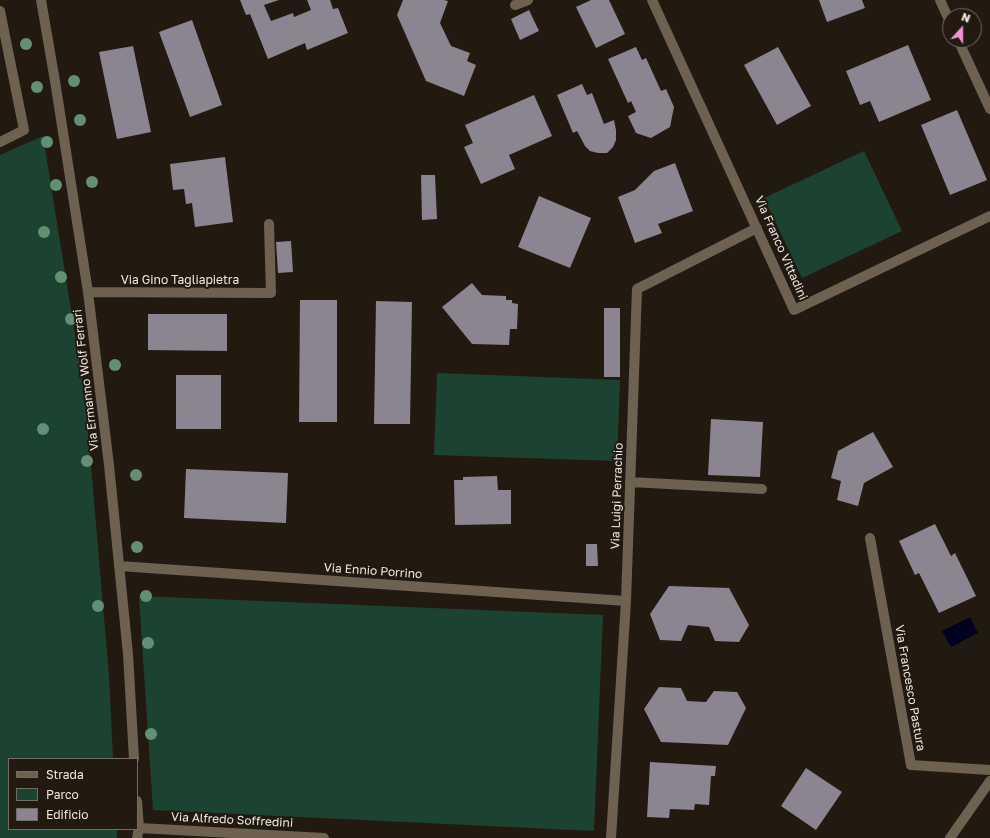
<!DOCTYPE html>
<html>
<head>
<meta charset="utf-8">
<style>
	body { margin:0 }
	#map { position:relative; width:990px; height:838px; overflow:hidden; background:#221a10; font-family:"Golos Text",sans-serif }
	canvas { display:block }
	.legend { position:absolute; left:8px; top:758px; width:130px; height:72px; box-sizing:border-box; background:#221a10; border:1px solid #736c64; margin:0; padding:5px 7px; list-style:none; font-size:12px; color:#ede8e1 }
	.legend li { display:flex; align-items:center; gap:8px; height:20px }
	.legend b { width:20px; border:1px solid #736c64 }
	.north { position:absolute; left:942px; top:8px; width:40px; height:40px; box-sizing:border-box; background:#221a10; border:1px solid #736c64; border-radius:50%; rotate:21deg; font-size:11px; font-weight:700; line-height:16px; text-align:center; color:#ede8e1 }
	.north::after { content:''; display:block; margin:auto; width:14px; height:18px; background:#f391d5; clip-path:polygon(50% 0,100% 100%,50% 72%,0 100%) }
</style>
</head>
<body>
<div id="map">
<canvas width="990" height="838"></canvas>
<ul class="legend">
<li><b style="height:5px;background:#6e614f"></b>Strada</li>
<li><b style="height:11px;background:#1c4332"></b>Parco</li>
<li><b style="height:11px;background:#8b8491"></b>Edificio</li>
</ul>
<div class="north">N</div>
</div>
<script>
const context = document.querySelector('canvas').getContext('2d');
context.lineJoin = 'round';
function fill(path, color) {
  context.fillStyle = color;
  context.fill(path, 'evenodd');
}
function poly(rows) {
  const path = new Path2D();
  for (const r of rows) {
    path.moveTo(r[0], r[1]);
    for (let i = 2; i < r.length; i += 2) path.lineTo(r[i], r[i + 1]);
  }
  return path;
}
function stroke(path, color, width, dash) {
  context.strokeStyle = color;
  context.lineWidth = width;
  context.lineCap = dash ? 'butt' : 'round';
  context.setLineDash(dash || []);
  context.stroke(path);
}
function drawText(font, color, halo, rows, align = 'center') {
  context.font = font + ' "Golos Text",sans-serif';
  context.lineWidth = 4;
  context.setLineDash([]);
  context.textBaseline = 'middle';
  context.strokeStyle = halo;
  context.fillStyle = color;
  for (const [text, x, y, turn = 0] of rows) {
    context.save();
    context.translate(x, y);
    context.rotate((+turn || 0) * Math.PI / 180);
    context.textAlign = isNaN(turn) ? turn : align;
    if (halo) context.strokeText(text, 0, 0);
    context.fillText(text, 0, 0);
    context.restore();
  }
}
const green = poly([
	[43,136,85,397,109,675,113,759,9,759,9,829,117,829,117,838,0,838,0,155],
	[864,151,902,231,802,278,764,198],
	[437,373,620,380,617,461,434,455],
	[139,596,603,615,594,831,153,810]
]);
const water = poly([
	[970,617,978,633,951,647,942,631]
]);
const building = poly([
	[240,0,279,0,264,5,271,21,293,13,294,17,311,10,307,0,330,0,333,9,338,8,348,33,307,50,305,43,268,59,250,14,246,15],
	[403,0,444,0,448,1,440,23,451,46,470,53,467,61,476,65,464,96,426,81,397,15],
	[591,0,609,0,625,34,596,48,576,7],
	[819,0,862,0,865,8,827,22],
	[529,10,539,31,520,40,511,19],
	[192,20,222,105,190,117,159,32],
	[908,45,931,100,879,122,870,101,860,105,846,71],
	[133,46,151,132,117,139,99,52],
	[636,47,642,60,646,58,661,91,666,89,674,107,670,127,651,138,636,133,628,116,636,112,631,101,628,103,608,59],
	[778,47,811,106,777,125,744,65],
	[582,84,587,95,592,93,604,124,614,120,616,130,616,140,613,147,607,153,598,153,590,151,585,146,577,131,573,133,557,95],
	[534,95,552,136,509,155,515,169,481,184,464,147,473,143,465,125],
	[957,110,987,180,950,195,921,125],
	[225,157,233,222,195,227,192,203,186,204,184,189,173,190,170,164],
	[675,163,693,211,658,224,662,233,635,243,618,197,635,190,654,171],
	[421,175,435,175,437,219,422,220],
	[539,196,591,218,570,268,518,247],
	[291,241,293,272,278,273,276,242],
	[472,283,482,295,506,296,506,300,512,300,512,303,518,304,517,329,510,329,509,345,472,344,442,307],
	[300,300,337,300,337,422,299,422],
	[376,301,412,302,410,424,374,424],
	[604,308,620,308,620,377,604,377],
	[148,314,227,314,227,351,148,350],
	[176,375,221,375,221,429,176,429],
	[711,419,763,422,760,477,708,475],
	[873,432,893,467,864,483,858,506,837,500,841,481,831,478,838,451],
	[186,469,288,473,286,523,184,518],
	[497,476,498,490,511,490,511,524,455,525,454,480,463,480,463,477],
	[935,524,951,556,955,553,976,596,939,613,919,573,915,575,899,541],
	[586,544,597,544,598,566,586,566],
	[669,586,729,588,749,625,739,642,715,641,709,627,688,625,681,641,660,640,650,614],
	[659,687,681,688,687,701,706,702,714,691,737,692,746,708,728,745,661,742,644,709],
	[650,762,716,766,715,776,711,776,709,805,695,804,694,810,670,809,669,818,647,817],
	[806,768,842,792,816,830,781,806]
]);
const minor = poly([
	[41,0,55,81,88,292,109,465,128,654,134,759],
	[652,0,794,310,990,216],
	[940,0,950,22],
	[515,5,528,0],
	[0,11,24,130,0,142],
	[958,40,990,109],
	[88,292,271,293,269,224],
	[630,482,762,489],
	[870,538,911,765,990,770],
	[119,566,626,601],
	[137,801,139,828,137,838],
	[139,828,324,838],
	[611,838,626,601,637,289,757,228],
	[950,838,990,781]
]);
const trees = [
	[26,44],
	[74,81],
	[37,87],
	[80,120],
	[47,142],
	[92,182],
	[56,185],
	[44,232],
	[61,277],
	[71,319],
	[115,365],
	[43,429],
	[87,461],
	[136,475],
	[137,547],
	[146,596],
	[98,606],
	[148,643],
	[151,734]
];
const streetNames = [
	["Via Franco Vittadini",781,248,66],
	["Via Gino Tagliapietra",180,280],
	["Via Ermanno Wolf Ferrari",86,380,-97],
	["Via Luigi Perrachio",617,496,-88],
	["Via Ennio Porrino",373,571,4],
	["Via Francesco Pastura",910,688,80],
	["Via Alfredo Soffredini",232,820,3]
];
fill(green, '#1c4332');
fill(water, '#000221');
fill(building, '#8b8491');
stroke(minor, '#6e614f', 10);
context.fillStyle = '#638f74';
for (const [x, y] of trees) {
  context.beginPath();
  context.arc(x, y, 6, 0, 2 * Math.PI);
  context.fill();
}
drawText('12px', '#ede8e1', '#221a10', streetNames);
</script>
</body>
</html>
